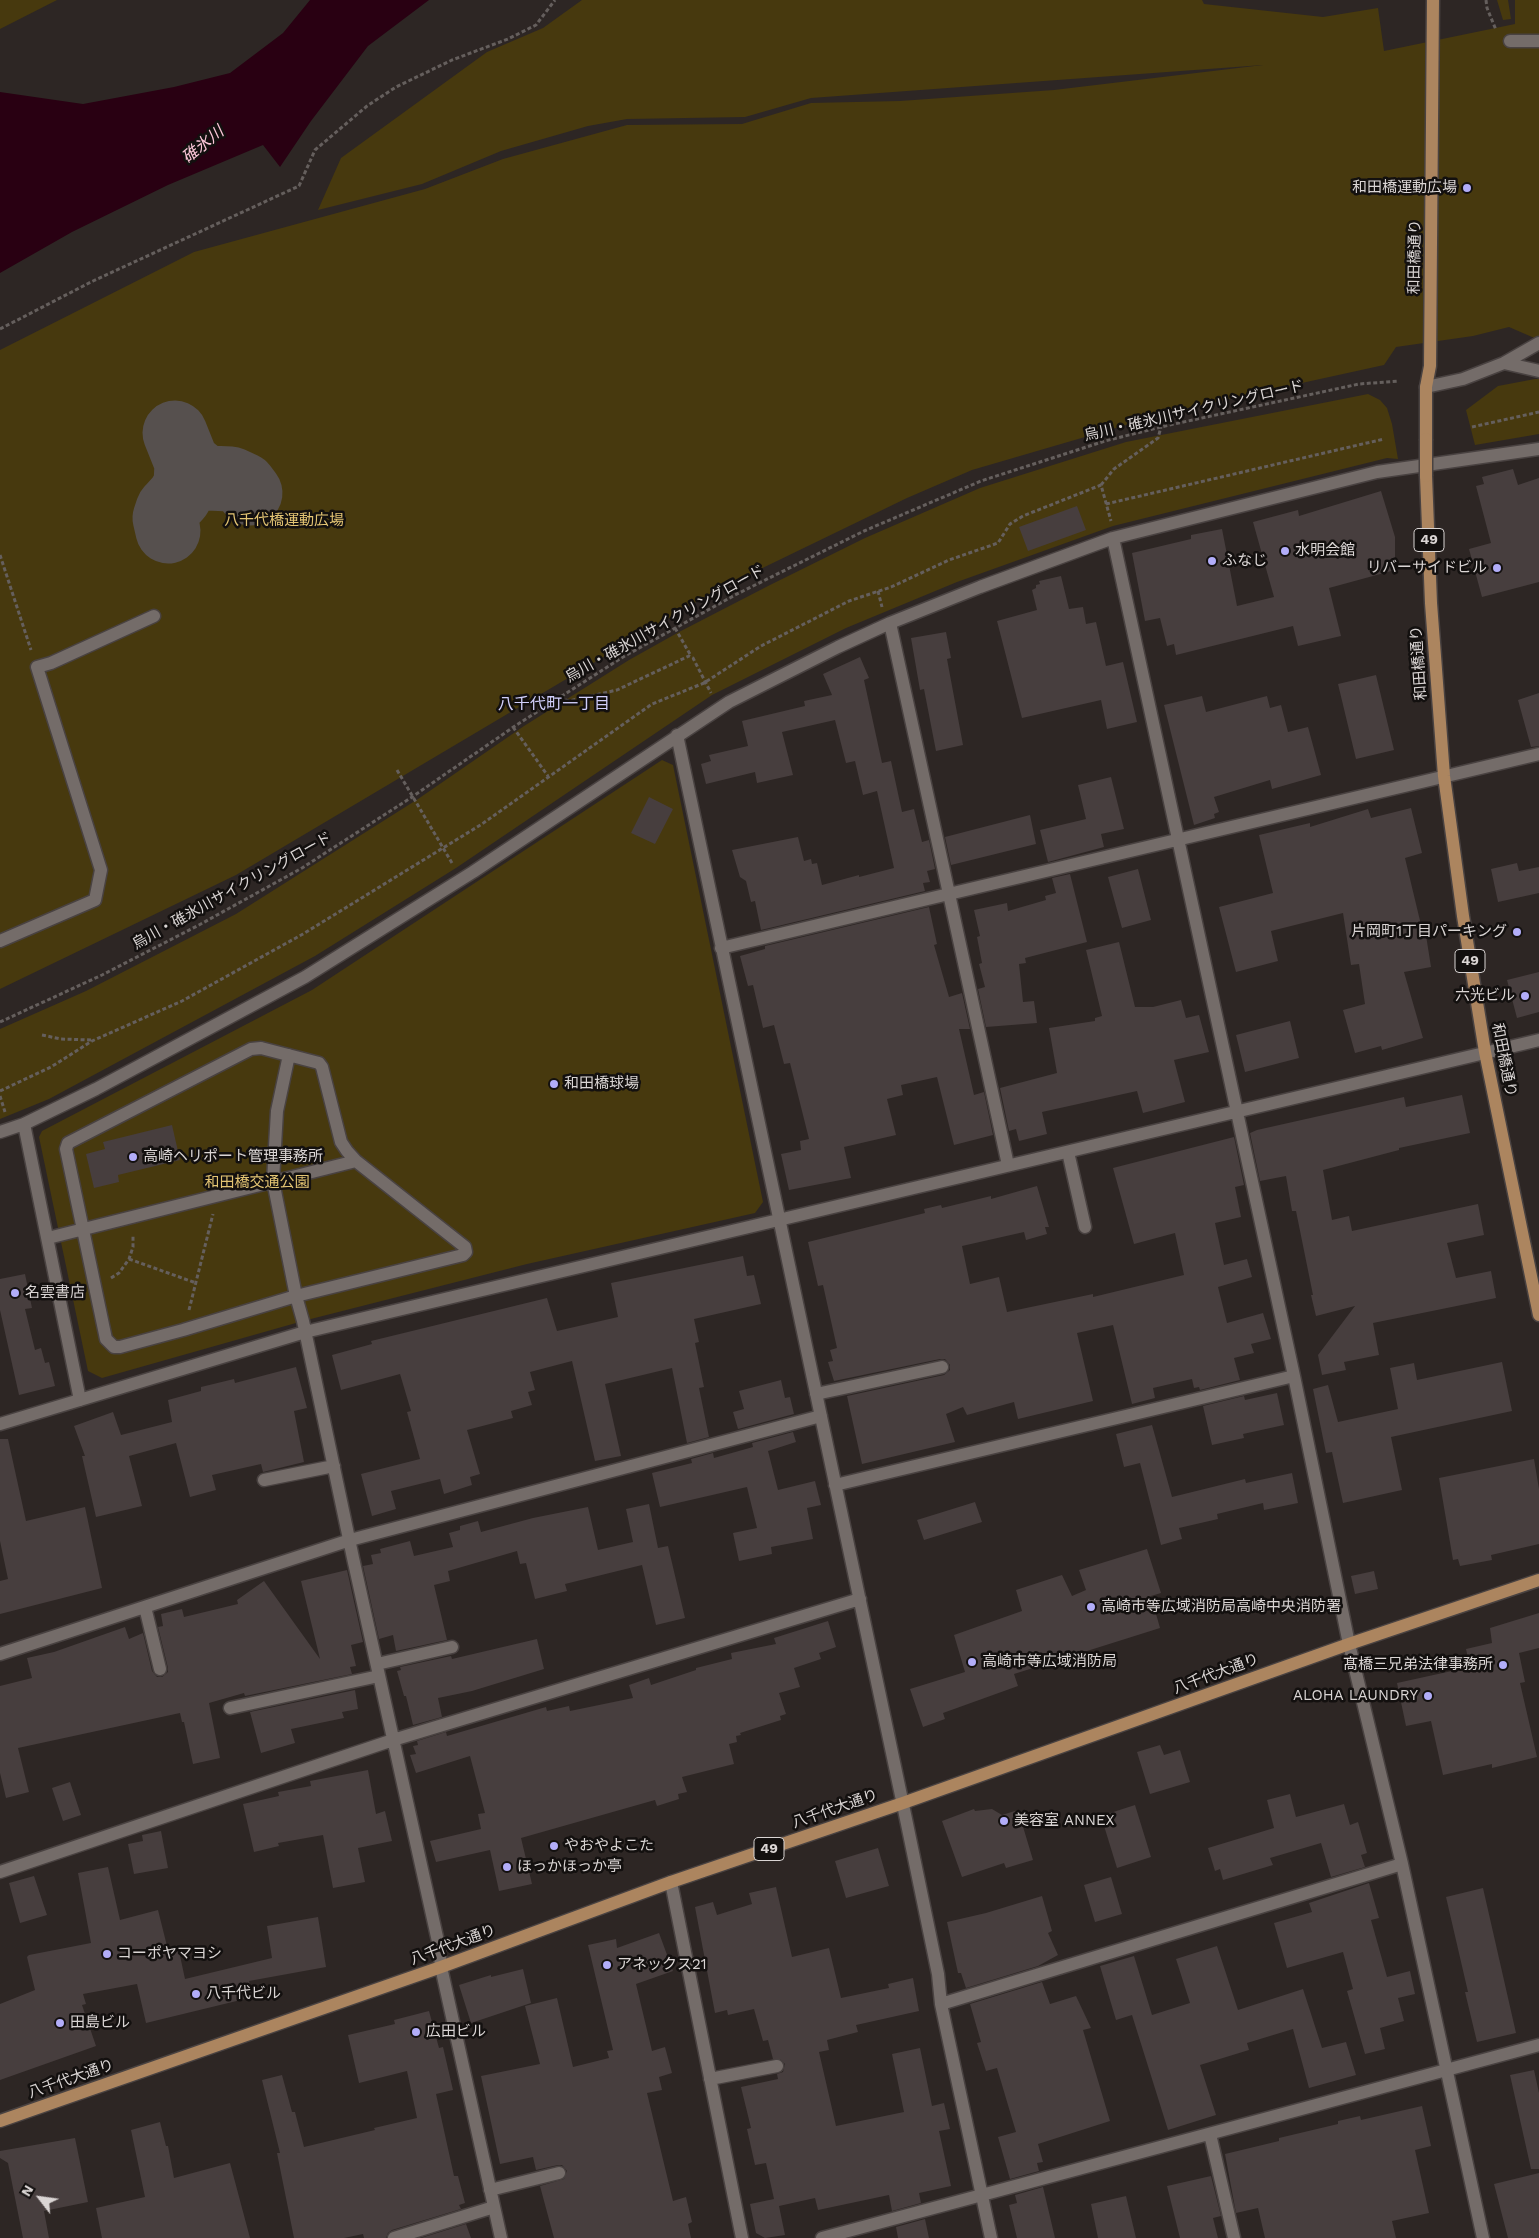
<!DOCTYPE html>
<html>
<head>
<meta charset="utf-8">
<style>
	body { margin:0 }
	#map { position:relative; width:1539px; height:2238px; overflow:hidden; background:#2d2624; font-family:"Work Sans",sans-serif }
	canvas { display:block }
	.north { position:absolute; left:15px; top:2173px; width:50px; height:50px; -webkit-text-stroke:4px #13100f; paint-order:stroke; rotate:300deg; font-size:14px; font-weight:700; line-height:20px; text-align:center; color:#dad5d4 }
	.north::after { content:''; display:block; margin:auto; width:18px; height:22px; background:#dad5d4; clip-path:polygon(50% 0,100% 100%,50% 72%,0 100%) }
</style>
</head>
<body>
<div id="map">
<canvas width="1539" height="2238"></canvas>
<div class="north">N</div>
</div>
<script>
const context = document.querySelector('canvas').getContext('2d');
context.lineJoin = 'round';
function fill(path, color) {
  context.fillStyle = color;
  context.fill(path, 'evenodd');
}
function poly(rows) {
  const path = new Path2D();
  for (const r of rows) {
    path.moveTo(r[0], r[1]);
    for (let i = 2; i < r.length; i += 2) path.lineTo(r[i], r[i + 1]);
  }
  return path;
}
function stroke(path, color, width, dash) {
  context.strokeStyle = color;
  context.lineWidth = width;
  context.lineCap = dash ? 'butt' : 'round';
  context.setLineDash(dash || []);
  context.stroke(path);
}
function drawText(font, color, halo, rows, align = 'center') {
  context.font = font + ' "Work Sans","Noto Sans JP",sans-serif';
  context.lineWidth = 5;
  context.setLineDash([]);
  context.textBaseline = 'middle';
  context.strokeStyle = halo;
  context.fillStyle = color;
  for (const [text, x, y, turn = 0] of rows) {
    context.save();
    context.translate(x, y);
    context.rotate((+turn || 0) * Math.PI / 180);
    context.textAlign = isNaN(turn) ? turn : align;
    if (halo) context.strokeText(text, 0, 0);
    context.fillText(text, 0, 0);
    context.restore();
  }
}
const green = poly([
	[0,0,57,0,0,29],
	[582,0,1202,0,1204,4,1323,17,1378,8,1384,51,1515,24,1515,0,1539,0,1539,340,1509,327,1473,336,1396,347,1384,365,1174,411,972,470,907,498,713,592,236,875,0,989,0,350,194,252,425,189,503,159,627,125,742,124,811,103,900,101,1054,90,1263,65,811,98,745,117,627,119,588,126,501,151,422,184,318,210,341,158,487,52,543,28],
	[1497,0,1508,0,1511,19,1503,20],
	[1535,379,1539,379,1539,434,1475,445,1466,410,1498,386],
	[1368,394,1380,400,1387,408,1392,424,1398,459,1387,458,1113,526,957,582,846,628,712,695,456,868,315,956,49,1099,0,1119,0,1029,86,991,236,914,418,799,524,726,629,660,679,632,770,585,865,538,980,488,1126,442],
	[662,760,673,765,763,1202,755,1213,527,1264,303,1321,102,1378,88,1371,39,1137,42,1131,312,990]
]);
const water = poly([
	[310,0,429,0,368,46,311,121,280,167,263,145,168,185,72,232,0,273,0,92,83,104,174,87,230,73,283,33]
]);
const taxiway = poly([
	[175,433,187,463,198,472,208,478,231,479,244,485,250,493],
	[168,531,165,518,168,509,179,497,186,485,187,463]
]);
const building = poly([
	[1513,469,1518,485,1539,478,1539,582,1482,597,1469,549,1491,543,1476,486,1484,484,1482,477],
	[1381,491,1395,537,1395,570,1329,588,1341,636,1298,646,1293,626,1176,655,1174,644,1167,646,1160,618,1145,621,1132,553,1191,539,1191,535,1222,529,1237,606,1274,597,1253,522,1298,510,1299,516],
	[1077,506,1086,530,1028,551,1019,527],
	[1061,576,1069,609,1083,607,1086,624,1096,622,1106,666,1123,662,1137,722,1107,729,1101,700,1022,718,997,621,1037,610,1032,590,1036,588,1036,585,1040,584,1039,581],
	[946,632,951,658,947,659,963,745,936,751,924,689,920,690,911,638],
	[860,657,869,678,864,680,882,763,891,761,902,812,914,809,922,842,929,840,935,869,927,871,930,882,923,883,925,891,761,930,755,901,751,902,746,881,740,877,732,850,798,837,804,861,811,859,812,864,817,863,822,885,859,875,859,877,894,868,877,791,863,795,855,761,846,763,835,720,782,732,793,775,757,783,755,772,706,784,701,764,711,761,709,755,748,746,742,721,805,706,804,701,832,695,823,674],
	[1376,675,1394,750,1356,759,1338,684],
	[1539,693,1539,746,1531,747,1518,700],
	[1202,696,1206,712,1267,696,1270,708,1281,705,1288,732,1308,727,1321,775,1272,789,1270,780,1214,797,1219,812,1214,814,1215,818,1194,825,1164,705],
	[1111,777,1124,829,1101,834,1104,847,1048,862,1040,830,1086,819,1078,785],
	[649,797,673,809,655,844,631,833],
	[1411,808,1422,853,1405,858,1422,929,1425,929,1431,967,1404,972,1423,1038,1382,1050,1381,1046,1355,1053,1343,1010,1365,1004,1359,964,1351,965,1343,913,1271,931,1278,961,1236,972,1219,907,1273,893,1259,835,1310,823,1310,827,1368,809,1371,818],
	[1030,815,1036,844,951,865,945,837],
	[1517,863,1519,871,1539,867,1539,893,1498,902,1491,869],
	[1138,869,1151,920,1122,928,1108,877],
	[1070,874,1087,942,1025,958,1026,963,1019,964,1023,1002,1034,1001,1037,1023,986,1027,978,989,985,987,979,964,982,963,977,937,980,936,974,910,1007,903,1008,911,1046,900,1045,896,1056,893,1052,878],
	[929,907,937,944,934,945,949,997,962,993,970,1029,959,1029,974,1095,984,1092,993,1135,954,1145,937,1077,901,1085,903,1095,887,1099,896,1135,844,1147,851,1178,789,1190,781,1154,801,1150,800,1141,809,1139,790,1063,784,1064,774,1025,763,1028,753,985,748,986,740,956,765,949,765,946],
	[1119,942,1135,1007,1153,1007,1181,1000,1186,1018,1199,1015,1209,1052,1174,1060,1185,1102,1143,1113,1137,1091,1042,1112,1047,1134,1019,1141,1016,1129,1009,1131,1000,1088,1057,1073,1049,1028,1095,1021,1095,1018,1102,1016,1086,950],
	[1539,972,1539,1012,1517,1018,1507,980],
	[1290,1021,1299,1058,1245,1072,1236,1035],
	[1462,1095,1470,1133,1399,1148,1399,1150,1323,1170,1332,1220,1349,1216,1352,1231,1478,1204,1484,1235,1447,1243,1456,1278,1491,1271,1496,1298,1373,1323,1379,1355,1344,1362,1346,1370,1322,1375,1318,1355,1355,1306,1316,1316,1311,1295,1313,1295,1296,1211,1292,1211,1286,1176,1260,1181,1250,1133,1257,1130,1404,1097,1406,1107],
	[172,1125,180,1160,118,1175,119,1182,94,1188,86,1154,105,1149,103,1142],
	[1234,1137,1244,1185,1235,1187,1241,1217,1215,1223,1224,1265,1247,1259,1252,1277,1218,1287,1227,1323,1263,1313,1271,1339,1251,1344,1254,1353,1234,1358,1240,1380,1200,1390,1199,1387,1194,1388,1192,1379,1153,1388,1155,1398,1132,1404,1113,1325,1077,1333,1093,1401,1018,1419,1014,1402,967,1415,963,1407,946,1414,955,1442,862,1464,847,1396,944,1375,950,1370,950,1365,945,1359,940,1359,834,1381,828,1362,833,1361,830,1350,837,1348,823,1285,818,1286,808,1242,925,1213,924,1209,941,1205,942,1208,991,1196,991,1199,1037,1186,1049,1227,1045,1227,1047,1234,1026,1240,1024,1232,962,1246,970,1284,999,1277,1007,1312,1093,1294,1093,1297,1184,1275,1175,1233,1134,1244,1113,1168],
	[743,1256,747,1276,754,1275,761,1304,694,1319,699,1342,695,1343,704,1387,699,1388,709,1437,687,1443,672,1368,605,1384,621,1456,595,1461,572,1361,530,1372,535,1390,528,1392,532,1405,511,1411,513,1418,467,1430,480,1474,470,1477,472,1485,444,1494,440,1479,391,1491,396,1509,372,1516,361,1474,420,1459,407,1412,411,1411,400,1374,341,1390,332,1355,372,1344,371,1341,547,1298,557,1331,618,1317,611,1283],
	[25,1274,32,1308,25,1309,35,1350,41,1348,45,1363,49,1362,55,1386,19,1395,0,1310,0,1279],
	[1502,1362,1512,1411,1391,1437,1402,1490,1343,1503,1332,1452,1326,1453,1313,1389,1328,1385,1338,1422,1398,1409,1390,1368,1414,1363,1417,1380],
	[296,1367,307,1408,294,1411,304,1462,263,1472,261,1464,212,1475,216,1490,190,1497,176,1443,129,1456,142,1506,96,1517,82,1456,85,1456,74,1426,113,1412,121,1435,172,1422,168,1400,201,1391,201,1387,234,1379,235,1383],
	[781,1380,785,1398,790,1397,794,1414,738,1429,733,1412,744,1409,739,1391],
	[1277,1393,1284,1425,1243,1434,1244,1438,1212,1445,1203,1406,1244,1396,1245,1400],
	[1152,1425,1172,1497,1245,1479,1246,1483,1292,1473,1298,1503,1264,1510,1263,1503,1217,1514,1218,1519,1179,1528,1182,1539,1161,1545,1140,1463,1124,1467,1116,1434],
	[793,1432,796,1442,768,1451,778,1490,815,1481,821,1505,807,1508,813,1539,771,1547,772,1554,739,1561,733,1533,757,1528,747,1487,660,1507,652,1473,692,1463,691,1459,713,1453,714,1458,753,1447,752,1443],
	[0,1439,8,1439,26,1521,85,1507,102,1588,0,1614,0,1581,8,1579,0,1541],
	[1534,1459,1539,1489,1539,1544,1491,1555,1492,1560,1460,1566,1458,1559,1453,1560,1439,1478],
	[975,1502,982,1522,924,1540,917,1520],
	[649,1504,658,1548,668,1546,685,1618,656,1625,642,1565,565,1584,567,1591,535,1599,526,1563,520,1564,517,1551,448,1571,450,1581,434,1585,447,1640,396,1651,393,1635,379,1639,363,1566,373,1564,371,1555,381,1553,380,1549,410,1541,414,1556,453,1547,449,1533,460,1530,460,1526,478,1521,481,1532,533,1518,588,1507,598,1550,633,1542,626,1509],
	[1147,1549,1161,1593,1151,1596,1160,1628,1014,1674,1018,1686,943,1713,945,1719,923,1727,910,1689,965,1672,954,1635,1022,1611,1016,1590,1062,1575,1072,1596,1086,1590,1079,1570],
	[347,1570,363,1642,351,1645,356,1666,350,1667,352,1674,245,1696,244,1693,209,1703,220,1758,193,1764,184,1722,182,1722,180,1713,18,1748,29,1792,6,1798,0,1773,0,1686,32,1678,27,1658,54,1652,125,1627,129,1639,143,1633,152,1671,157,1677,162,1677,168,1672,168,1668,158,1627,163,1626,161,1614,182,1609,184,1617,238,1604,237,1600,264,1581,320,1659,301,1581],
	[1374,1571,1378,1589,1355,1594,1351,1576],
	[1539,1613,1539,1648,1519,1653,1525,1682,1520,1683,1537,1757,1492,1768,1492,1764,1443,1775,1431,1721,1406,1726,1397,1683,1470,1667,1466,1649,1492,1643,1490,1628],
	[828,1621,836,1647,819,1653,821,1659,794,1668,800,1687,779,1693,786,1714,780,1716,781,1720,740,1733,741,1735,736,1736,737,1742,729,1744,734,1764,682,1777,687,1792,678,1794,679,1799,657,1806,655,1800,521,1838,532,1884,499,1891,490,1850,436,1862,430,1841,481,1829,478,1814,485,1813,470,1756,416,1773,410,1755,416,1754,413,1746,418,1745,417,1741,446,1732,447,1736,546,1707,547,1711,569,1706,570,1711,633,1698,629,1685,649,1678,651,1685,696,1670,696,1668,732,1659,731,1653,776,1644,774,1638],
	[537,1639,544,1669,472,1691,438,1698,442,1717,413,1725,406,1696,404,1696,397,1671,401,1670,400,1667,451,1656,452,1659],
	[355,1690,358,1709,342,1712,344,1718,291,1729,295,1743,261,1753,250,1712],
	[1160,1745,1164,1755,1180,1750,1190,1782,1150,1794,1137,1752],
	[368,1770,376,1814,385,1811,392,1841,358,1848,365,1882,333,1888,323,1835,278,1843,279,1846,254,1852,243,1804,279,1796,278,1792,311,1786,310,1781],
	[70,1782,81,1815,63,1821,52,1788],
	[1290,1794,1296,1817,1344,1804,1350,1825,1358,1822,1367,1853,1361,1855,1365,1867,1331,1877,1321,1843,1270,1858,1273,1865,1223,1880,1220,1869,1215,1871,1208,1848,1274,1828,1267,1800],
	[1135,1805,1151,1857,1117,1868,1101,1816],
	[974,1809,975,1811,992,1809,1002,1815,1018,1810,1033,1860,1006,1868,1004,1863,962,1877,942,1821],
	[161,1831,168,1868,134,1874,128,1844,143,1841,142,1835],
	[878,1848,889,1886,846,1898,835,1861],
	[108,1867,120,1920,158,1910,169,1954,179,1951,185,1979,272,1958,267,1926,318,1917,326,1967,249,1981,253,1997,146,2023,137,1984,83,1994,86,2004,82,2005,96,2046,0,2080,0,2004,35,1990,27,1957,29,1955,91,1943,78,1873],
	[34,1876,47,1915,20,1923,9,1883],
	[1111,1877,1122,1914,1095,1922,1084,1885],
	[1369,1883,1379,1918,1371,1920,1387,1977,1410,1971,1415,1994,1398,1998,1404,2021,1380,2028,1385,2049,1365,2054,1347,1991,1353,1989,1343,1952,1287,1968,1274,1923,1312,1912,1309,1903],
	[776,1887,792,1957,829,1948,841,1998,889,1988,888,1984,913,1978,919,2011,856,2025,858,2032,827,2040,829,2050,819,2052,836,2126,904,2112,892,2054,920,2048,932,2106,944,2103,950,2129,939,2131,951,2186,919,2193,921,2203,892,2211,889,2195,818,2210,815,2198,779,2206,785,2235,765,2238,756,2233,750,2204,774,2199,766,2163,755,2165,747,2129,751,2128,741,2087,778,2079,777,2074,783,2072,785,2064,780,2059,773,2059,768,2040,763,2041,754,2009,728,2015,727,2010,715,2013,695,1907,713,1902,717,1915,752,1904,749,1893],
	[1483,1888,1516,2033,1477,2042,1465,1992,1468,1992,1446,1897],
	[1042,1896,1052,1931,1048,1933,1058,1955,1038,1966,966,1988,961,1973,958,1973,947,1922,986,1913],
	[659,1933,673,1971,636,1984,652,2051,665,2047,672,2073,659,2077,662,2090,647,2093,673,2201,686,2197,692,2222,688,2224,691,2238,554,2238,540,2186,564,2179,567,2171,562,2165,558,2165,536,2170,533,2157,500,2164,481,2076,540,2064,525,2006,557,1998,573,2067,609,2058,607,2051,613,2050,588,1945,616,1939,617,1948],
	[1217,1946,1238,2010,1303,1989,1322,2048,1346,2042,1356,2075,1309,2088,1293,2029,1247,2043,1249,2050,1200,2065,1216,2115,1168,2130,1132,2015,1116,2020,1100,1966,1134,1956,1152,2015,1190,2003,1176,1959],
	[523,1969,531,2003,471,2023,459,1985,491,1975,491,1977],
	[1042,1982,1050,2004,1076,1996,1091,2028,1083,2030,1110,2121,1038,2144,1043,2162,1037,2163,1039,2171,1010,2179,998,2137,1016,2132,997,2068,986,2071,977,2043,981,2042,970,2004],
	[429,2011,439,2048,443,2047,453,2090,436,2094,454,2176,458,2176,465,2203,459,2205,461,2209,392,2230,388,2233,386,2238,364,2238,363,2234,344,2238,294,2238,277,2153,280,2153,262,2080,282,2075,292,2112,295,2112,304,2147,375,2130,374,2128,417,2118,407,2071,359,2083,348,2035,395,2024,394,2020],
	[1534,2070,1539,2093,1539,2169,1531,2169,1510,2075],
	[1422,2106,1431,2146,1415,2150,1429,2213,1392,2221,1396,2238,1265,2238,1258,2208,1236,2213,1225,2154,1279,2141,1279,2138,1338,2124,1338,2121,1360,2116,1361,2120],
	[160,2122,166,2146,168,2146,174,2178,230,2163,250,2238,102,2238,96,2208,145,2197,131,2130],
	[75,2138,88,2202,44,2211,49,2238,23,2238,8,2163,0,2158,0,2151],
	[1539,2173,1539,2238,1508,2238,1494,2184],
	[1211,2176,1221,2216,1213,2218,1218,2238,1180,2238,1167,2186],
	[1043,2187,1055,2238,1017,2238,1009,2205,1017,2203,1015,2195],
	[1126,2196,1136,2238,1098,2238,1091,2204],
	[925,2219,929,2238,898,2238,896,2227],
	[466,2224,471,2238,421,2238]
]);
const path = poly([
	[1486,0,1487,8,1496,30],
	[0,329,93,281,299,186,315,150,367,106,396,87,452,60,508,39,536,25,555,0],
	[1472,427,1539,412],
	[1101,485,1114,469,1158,438,1161,427],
	[1106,504,1384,439],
	[0,555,31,650],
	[878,591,882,607],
	[675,628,691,656],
	[559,698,569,701,617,690,689,656,693,658,711,693],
	[513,727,548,776],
	[397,770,452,863],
	[0,1022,102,975,199,925,302,868,412,797,515,726,623,657,735,595,864,531,981,481,1105,441,1165,426,1359,384,1399,381],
	[42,1035,61,1039,91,1040],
	[0,1091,51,1067,92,1041,182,1001,303,934,482,824,652,704,704,683,761,646,849,601,891,587,949,560,998,543,1010,524,1023,516,1101,485,1111,521],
	[0,1096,5,1112],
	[129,1259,196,1283],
	[111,1278,119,1273,129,1259,133,1247,133,1235],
	[189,1310,213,1214]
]);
const minor = poly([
	[1510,41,1539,41],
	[1504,363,1539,343],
	[1426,387,1463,379,1504,363,1539,371],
	[1113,538,1294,1376,1349,1644,1402,1864,1483,2238],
	[890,623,1008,1165],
	[677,735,906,1819,938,1974,941,2004,991,2238],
	[0,941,95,900,101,870,37,667,51,663,154,616],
	[721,948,1539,754],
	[261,1048,319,1063,322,1067,341,1142,347,1151,356,1161,465,1247,466,1252,463,1255,296,1296,183,1330,120,1347,114,1347,106,1339,66,1149,68,1143,251,1049,261,1048],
	[289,1055,277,1111,273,1181,296,1296,303,1321,353,1558,439,1946,441,1967,501,2238],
	[24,1124,80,1400],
	[0,1132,24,1124,96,1089,305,977,473,872,729,702,838,647,890,623,980,587,1113,538,1377,472,1539,449],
	[1068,1152,1085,1227],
	[48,1238,356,1161],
	[816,1394,942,1367],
	[0,1424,305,1332,1539,1040],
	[264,1480,334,1466],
	[835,1485,1294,1376],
	[145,1607,160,1669],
	[0,1654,350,1540,821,1416],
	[377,1664,452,1647],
	[230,1708,379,1676],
	[0,1872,393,1740,860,1599],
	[671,1882,742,2238],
	[941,2004,1402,1864],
	[710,2079,777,2066],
	[1210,2134,1234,2238],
	[490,2190,559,2173],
	[394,2238,494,2207],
	[822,2238,1539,2045]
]);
const major = poly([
	[1426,439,1426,387,1430,366,1433,0],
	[1426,476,1431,603,1444,776,1463,916,1485,1052,1539,1315],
	[0,2121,441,1967,671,1882,903,1803,1349,1644,1539,1580]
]);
const majorBridge = poly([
	[1426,439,1426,476]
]);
const markers = [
	[1467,188,5,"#b2adf9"],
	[1285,551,5,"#b2adf9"],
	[1212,561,5,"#b2adf9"],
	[1497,568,5,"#b2adf9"],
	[1517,932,5,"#b2adf9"],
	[1525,996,5,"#b2adf9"],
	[554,1084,5,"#b2adf9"],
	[133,1157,5,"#b2adf9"],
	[15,1293,5,"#b2adf9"],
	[1091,1607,5,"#b2adf9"],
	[972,1662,5,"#b2adf9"],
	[1503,1665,5,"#b2adf9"],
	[1428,1696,5,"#b2adf9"],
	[1004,1821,5,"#b2adf9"],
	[554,1846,5,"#b2adf9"],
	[507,1867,5,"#b2adf9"],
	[107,1954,5,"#b2adf9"],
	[607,1965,5,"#b2adf9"],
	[196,1994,5,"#b2adf9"],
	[60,2023,5,"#b2adf9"],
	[416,2032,5,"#b2adf9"]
];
const shields = [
	[1429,540,30],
	[1470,961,30],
	[769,1849,30]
];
const shieldNames = [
	["49",1429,540],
	["49",1470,961],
	["49",769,1849]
];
const poiNames = [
	["和田橋運動広場",1457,188,"right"],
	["水明会館",1295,551],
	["ふなじ",1222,561],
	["リバーサイドビル",1487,568,"right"],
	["片岡町1丁目パーキング",1507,932,"right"],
	["六光ビル",1515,996,"right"],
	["和田橋球場",564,1084],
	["高崎ヘリポート管理事務所",143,1157],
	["名雲書店",25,1293],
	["高崎市等広域消防局高崎中央消防署",1101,1607],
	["高崎市等広域消防局",982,1662],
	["髙橋三兄弟法律事務所",1493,1665,"right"],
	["ALOHA LAUNDRY",1418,1696,"right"],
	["美容室 ANNEX",1014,1821],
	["やおやよこた",564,1846],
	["ほっかほっか亭",517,1867],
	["コーポヤマヨシ",117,1954],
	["アネックス21",617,1965],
	["八千代ビル",206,1994],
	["田島ビル",70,2023],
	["広田ビル",426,2032]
];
const streetNames = [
	["和田橋通り",1415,257,-89],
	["烏川・碓氷川サイクリングロード",1194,411,-13],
	["烏川・碓氷川サイクリングロード",665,624,-29],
	["和田橋通り",1419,663,-94],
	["烏川・碓氷川サイクリングロード",232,891,-29],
	["和田橋通り",1504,1060,79],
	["八千代大通り",1216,1674,-20],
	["八千代大通り",835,1809,-19],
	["八千代大通り",453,1945,-20],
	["八千代大通り",71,2079,-19]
];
const parkNames = [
	["八千代橋運動広場",284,521],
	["和田橋交通公園",257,1183]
];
const waterNames = [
	["碓氷川",203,145,-39]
];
const neighbourhoodNames = [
	["八千代町一丁目",554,704]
];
fill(green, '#47390e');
fill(water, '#290012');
stroke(taxiway, '#56504e', 65);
fill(building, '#473e3e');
stroke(minor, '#494241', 15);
stroke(major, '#494241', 15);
stroke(path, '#655f5d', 3, [4, 2.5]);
stroke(minor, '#746c69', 12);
stroke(major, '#ac855f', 12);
stroke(majorBridge, '#494241', 15, []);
stroke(majorBridge, '#ac855f', 12);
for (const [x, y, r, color] of markers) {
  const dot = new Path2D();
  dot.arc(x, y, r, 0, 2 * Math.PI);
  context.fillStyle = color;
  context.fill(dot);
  stroke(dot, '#13100f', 2);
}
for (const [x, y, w] of shields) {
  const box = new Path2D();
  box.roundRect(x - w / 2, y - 11.5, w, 23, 4);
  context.fillStyle = '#13100f';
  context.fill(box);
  stroke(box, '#dad5d4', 1);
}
drawText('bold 14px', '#dad5d4', null, shieldNames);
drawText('15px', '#dad5d4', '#13100f', poiNames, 'left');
drawText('15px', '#dad5d4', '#13100f', streetNames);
drawText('15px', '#e3c473', '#13100f', parkNames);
drawText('italic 16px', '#fdc8da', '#13100f', waterNames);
drawText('16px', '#d1cffb', '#13100f', neighbourhoodNames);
</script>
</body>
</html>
